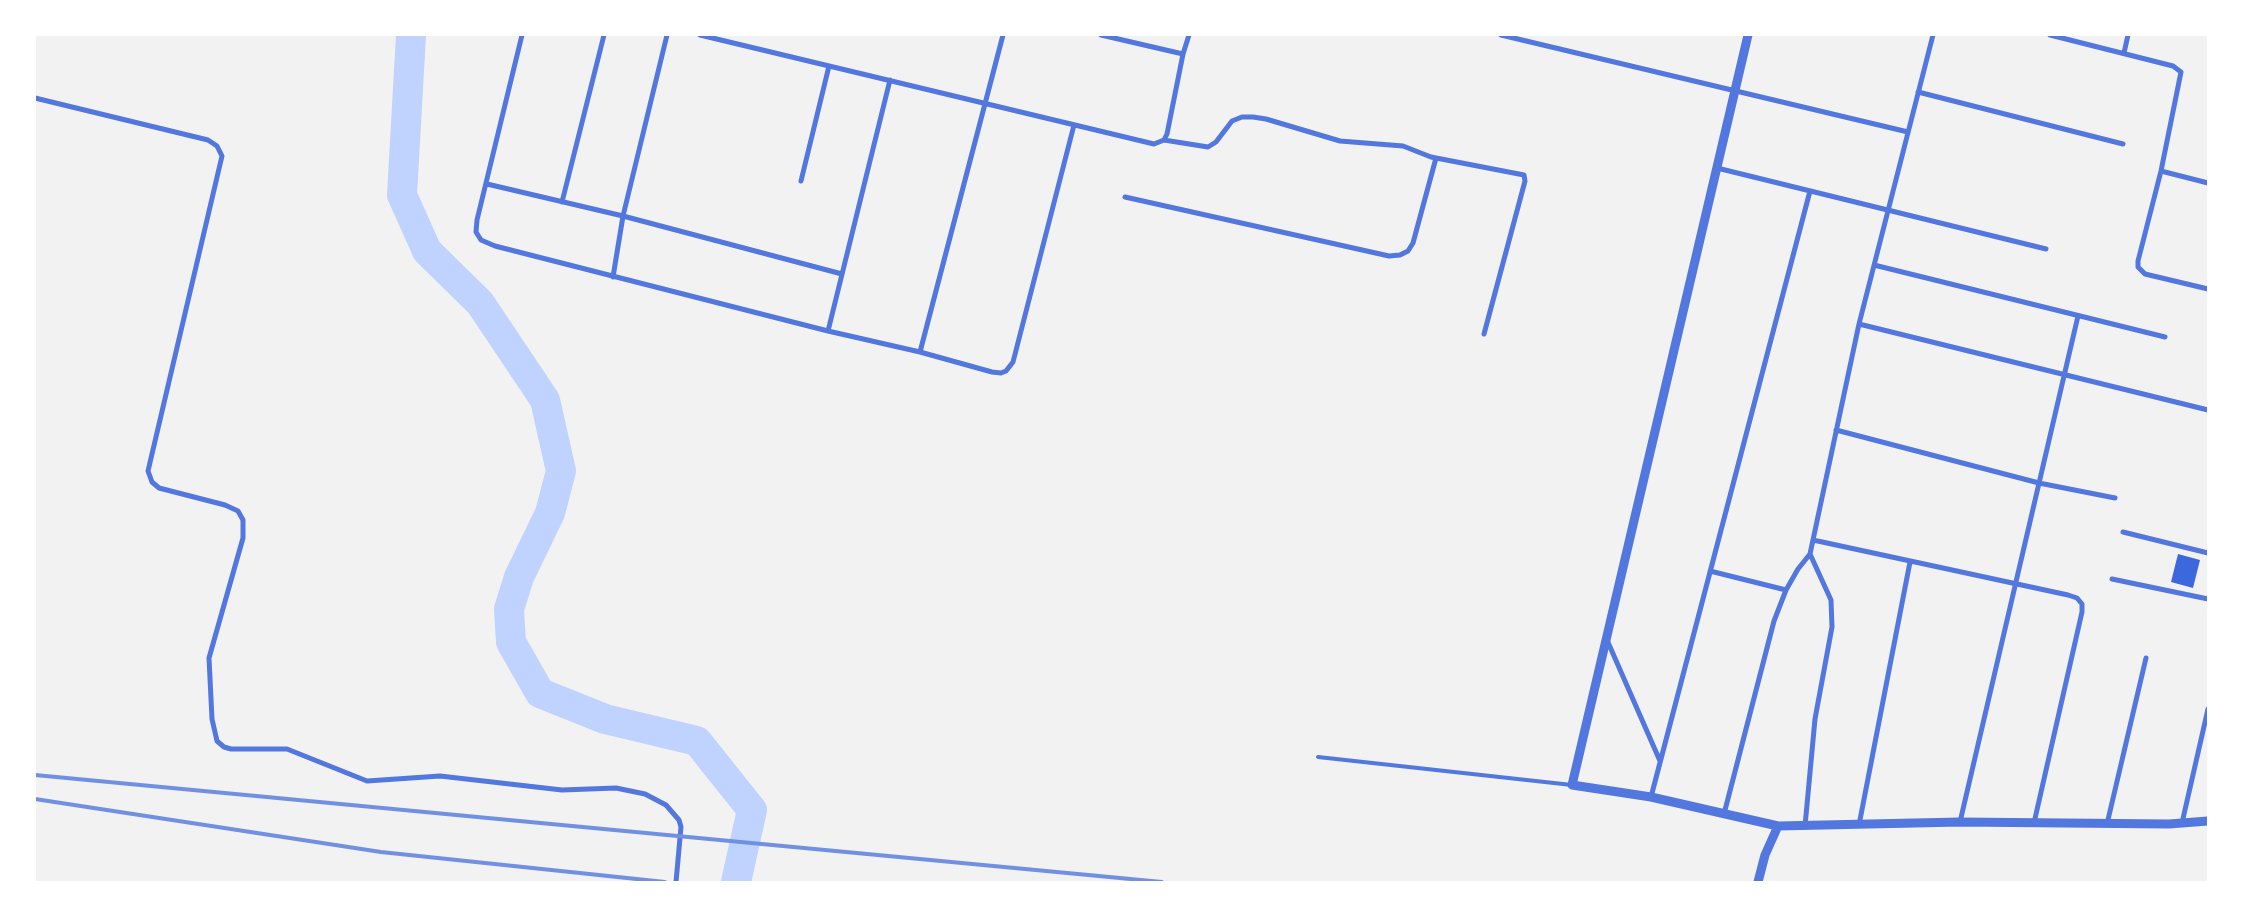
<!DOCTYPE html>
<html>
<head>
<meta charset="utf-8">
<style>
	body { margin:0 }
	#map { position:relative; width:2243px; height:917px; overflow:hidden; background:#f2f2f2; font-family:"DM Sans",sans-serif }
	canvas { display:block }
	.frame { position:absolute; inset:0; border:36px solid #fff; pointer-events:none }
</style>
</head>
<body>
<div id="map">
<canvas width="2243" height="917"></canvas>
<div class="frame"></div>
</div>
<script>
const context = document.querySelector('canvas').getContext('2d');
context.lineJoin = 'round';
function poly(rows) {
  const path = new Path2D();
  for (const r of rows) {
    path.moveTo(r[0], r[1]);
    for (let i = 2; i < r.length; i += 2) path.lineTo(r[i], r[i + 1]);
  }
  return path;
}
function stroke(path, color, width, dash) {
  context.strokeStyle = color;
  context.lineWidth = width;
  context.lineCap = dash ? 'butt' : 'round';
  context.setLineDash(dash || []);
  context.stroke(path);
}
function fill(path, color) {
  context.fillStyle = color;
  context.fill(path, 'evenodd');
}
const river = poly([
	[411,35,402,195,427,251,480,303,545,400,561,471,550,513,519,577,509,609,511,642,540,693,605,719,697,741,752,810,736,882]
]);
const building = poly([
	[2178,554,2200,560,2193,588,2171,582]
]);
const service = poly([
	[1318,757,1572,785]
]);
const minor = poly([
	[522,35,477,220,476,232,481,240,495,246,828,331,920,352,992,372,1001,373,1006,371,1013,362,1074,125],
	[700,35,1154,144,1164,140,1167,134,1183,54,1189,35],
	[1101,35,1183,54],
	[1501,35,1908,132],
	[2050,35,2173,66,2181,72,2161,171,2138,261,2138,267,2145,274,2208,289],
	[2124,53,2128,35],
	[1918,92,2123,144],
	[35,98,208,140,217,146,222,156,148,471,152,482,159,488,225,505,238,511,243,520,243,538,209,658,212,719,217,741,224,747,231,749,287,749,367,781,440,776,562,790,616,788,645,794,666,805,679,820,681,827,676,882],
	[1164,140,1208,147,1216,142,1232,121,1242,117,1253,117,1266,119,1340,141,1403,146,1431,157,1524,175,1525,181,1484,334],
	[1717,168,2046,249],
	[2161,171,2208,183],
	[801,181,829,66],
	[487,184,623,216,842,274],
	[1125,197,1389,256,1400,255,1408,251,1413,243,1436,158],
	[562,202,604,35],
	[1874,265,2165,337],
	[613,277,623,216,667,35],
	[1859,324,2208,410],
	[828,331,890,80],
	[920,352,1003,35],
	[1836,430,2039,483,2115,498],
	[2123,532,2208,553],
	[1813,540,2068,595,2077,598,2082,604,2082,612,2034,823],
	[1710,571,1786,590],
	[2112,579,2208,599],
	[1607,640,1660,761],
	[1651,797,1810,191],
	[1724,814,1774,621,1786,590,1798,569,1810,554,1859,324,1933,35],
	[1960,822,2078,316],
	[2182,823,2208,709],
	[2107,824,2146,658],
	[1859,825,1910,562],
	[1805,826,1815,719,1832,627,1831,600,1810,554]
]);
const tertiary = poly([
	[1748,35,1572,785,1651,797,1778,826],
	[1758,882,1765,855,1778,826,1960,822,2169,824,2208,821]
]);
const rail = poly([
	[35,775,1162,882],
	[35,799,381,852,665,882]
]);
stroke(river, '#bfd3fe', 30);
fill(building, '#3d67dc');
stroke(service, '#5277de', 4);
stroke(minor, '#5277de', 5);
stroke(tertiary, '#5277de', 9);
stroke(rail, '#7290e2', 4);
</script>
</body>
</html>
